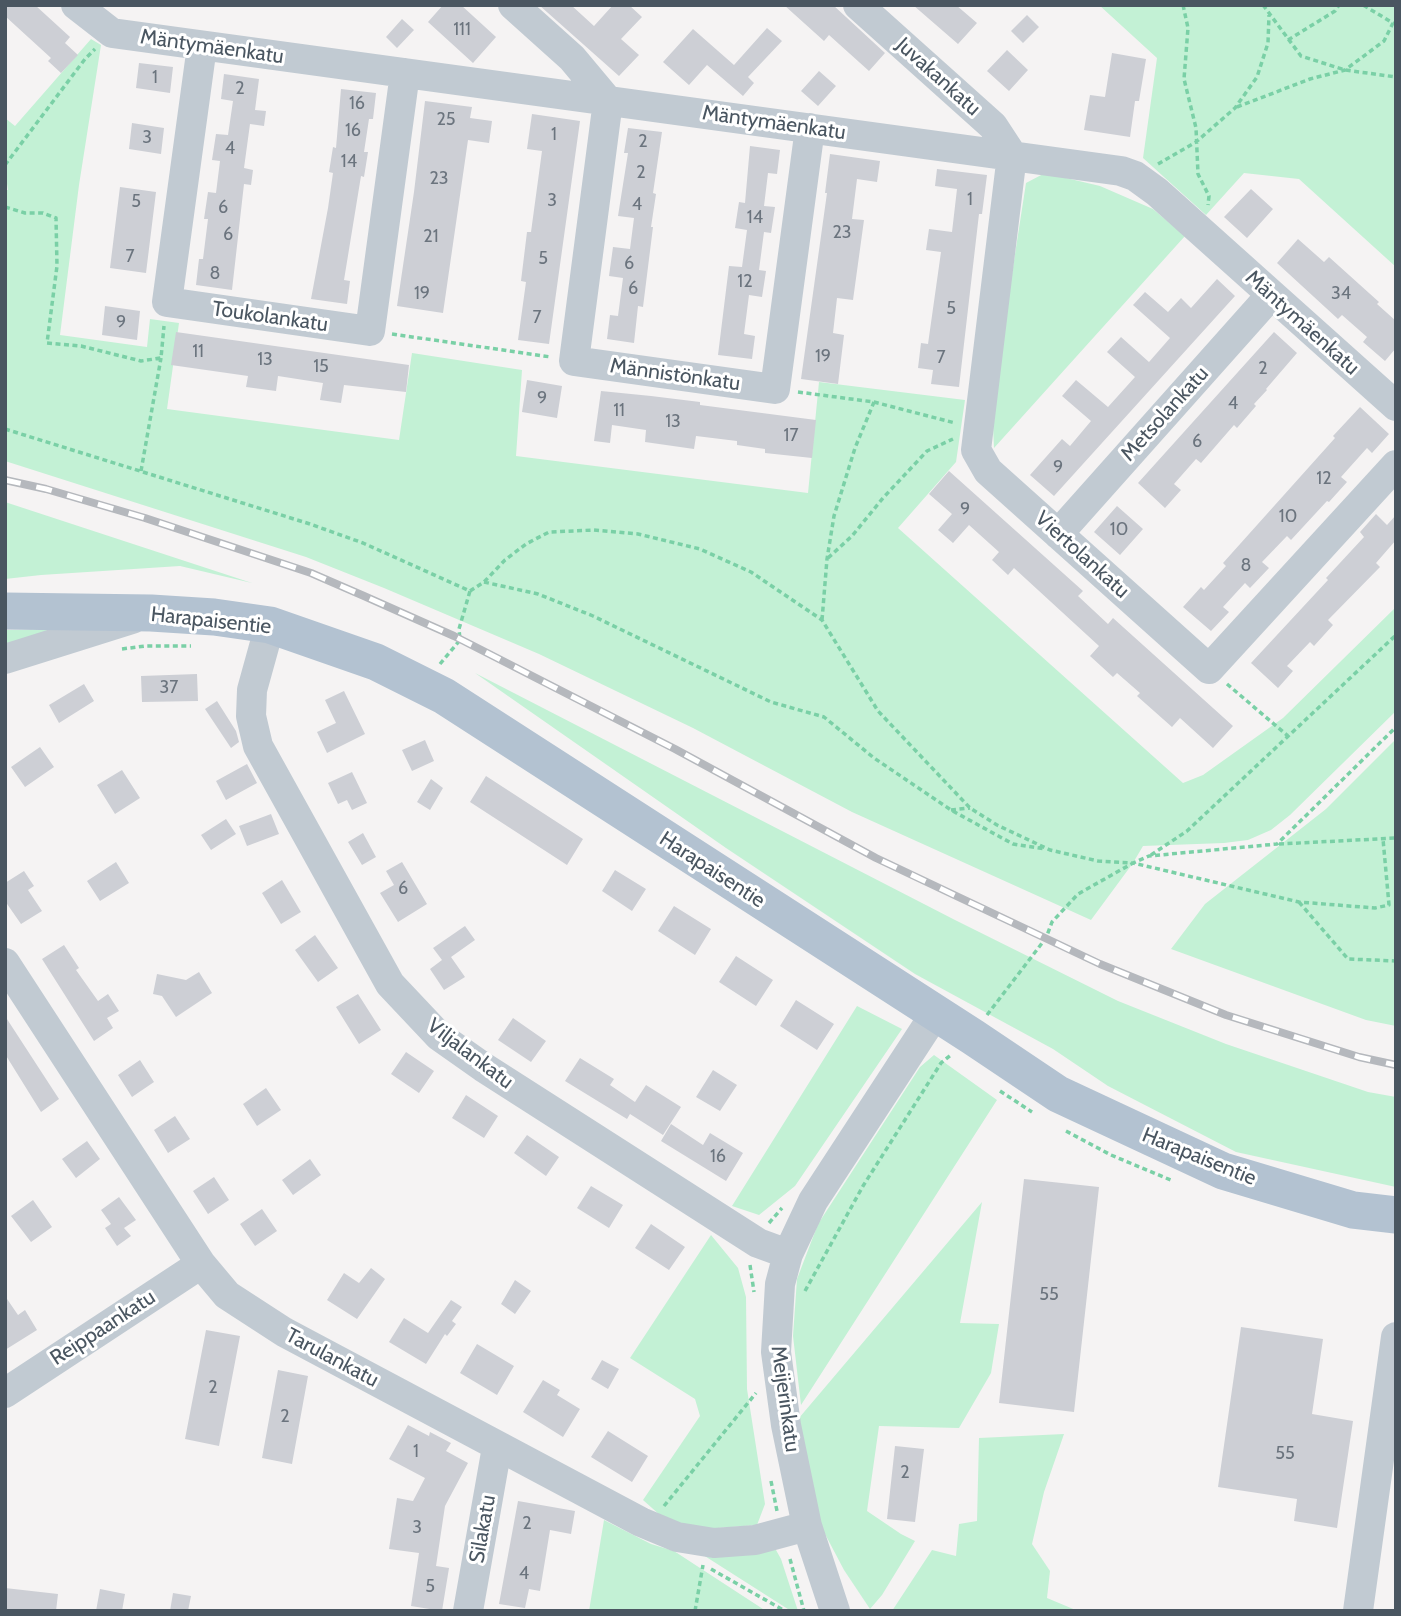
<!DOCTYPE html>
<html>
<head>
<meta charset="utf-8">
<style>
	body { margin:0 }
	#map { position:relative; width:1401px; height:1616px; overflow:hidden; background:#f5f3f3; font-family:Cabin,sans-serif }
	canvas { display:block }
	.frame { position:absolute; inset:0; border:7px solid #4a5661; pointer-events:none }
</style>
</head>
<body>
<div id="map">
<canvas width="1401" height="1616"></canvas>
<div class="frame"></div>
</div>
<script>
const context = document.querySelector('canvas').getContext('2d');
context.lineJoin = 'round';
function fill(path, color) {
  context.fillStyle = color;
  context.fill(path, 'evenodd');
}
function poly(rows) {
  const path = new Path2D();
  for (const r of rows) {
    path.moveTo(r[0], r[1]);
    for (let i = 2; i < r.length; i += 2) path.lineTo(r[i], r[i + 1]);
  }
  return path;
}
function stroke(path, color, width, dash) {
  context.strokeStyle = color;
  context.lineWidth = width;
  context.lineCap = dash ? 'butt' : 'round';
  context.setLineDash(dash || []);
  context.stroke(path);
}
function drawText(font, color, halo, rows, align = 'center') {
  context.font = font + ' Cabin,sans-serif';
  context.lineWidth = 6;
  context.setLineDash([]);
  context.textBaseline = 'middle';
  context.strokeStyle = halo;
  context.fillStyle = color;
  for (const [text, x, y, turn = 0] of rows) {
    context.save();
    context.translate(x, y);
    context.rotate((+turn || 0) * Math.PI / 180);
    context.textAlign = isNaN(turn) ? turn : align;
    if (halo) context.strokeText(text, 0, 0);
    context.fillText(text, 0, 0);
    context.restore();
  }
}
const green = poly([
	[1099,5,1396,5,1396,267,1299,179,1244,173,1206,215,1143,158,1157,58],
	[91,39,101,45,79,185,60,335,147,347,150,319,179,323,167,409,399,440,412,353,522,370,516,456,808,493,819,382,965,400,956,462,898,528,1183,783,1203,775,1283,718,1396,607,1396,711,1290,815,1271,830,1248,840,1224,843,1143,846,1133,863,1091,920,852,812,693,728,539,654,384,588,306,557,5,461,5,190,8,190,5,171,5,118,15,126],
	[1045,173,1100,186,1153,209,1185,236,994,448,992,403,1026,183],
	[5,502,252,583,180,566,41,575,5,579],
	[76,629,5,648,5,630],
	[475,673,955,920,1118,1001,1226,1044,1368,1092,1396,1097,1396,1187,1236,1152,1108,1086,1053,1049,915,974,726,848],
	[1396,739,1396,1026,1366,1020,1171,949,1205,904,1326,809],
	[857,1006,902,1029,795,1186,759,1215,732,1206],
	[934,1055,997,1100,801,1405,793,1336,797,1279,818,1224,920,1067],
	[982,1202,960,1323,999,1324,991,1373,959,1428,879,1426,867,1511,901,1534,915,1541,882,1595,870,1609,844,1570,815,1515,799,1418],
	[711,1235,738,1268,746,1297,747,1389,765,1504,757,1525,692,1530,661,1516,643,1500,700,1416,695,1399,630,1358],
	[1064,1434,1044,1492,1032,1544,1050,1571,1047,1598,1078,1611,892,1611,932,1550,956,1556,959,1524,977,1521,979,1438],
	[604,1520,651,1544,674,1551,766,1611,589,1611],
	[765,1547,776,1550,781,1559,798,1611,791,1611,700,1553]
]);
const building = poly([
	[5,5,35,5,70,37,65,43,78,55,61,73,48,61,51,58,5,16],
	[443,5,461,5,496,37,473,63,428,22],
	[539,5,571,5,594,26,613,5,629,5,642,17,621,39,639,55,619,76],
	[784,5,833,5,885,53,869,71,829,35,824,41],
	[913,5,956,5,977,23,958,44],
	[1027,15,1039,27,1023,43,1011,31],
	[402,19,414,30,397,48,386,37],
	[767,28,782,41,748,77,754,83,743,96,707,65,689,85,663,62,693,29,734,65],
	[1007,50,1028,70,1009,91,987,71],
	[1112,53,1146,59,1139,101,1135,101,1130,137,1084,130,1090,95,1105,97],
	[139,63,173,67,170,93,136,88],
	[819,71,836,86,818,106,801,91],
	[224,74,259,79,255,110,266,111,264,126,250,124,244,168,253,170,251,185,244,184,232,290,196,285,199,259,203,259,208,219,204,219,208,192,216,193,220,161,212,160,216,134,228,135,233,101,221,99],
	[341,89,376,93,373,119,369,119,364,152,368,152,364,177,361,176,344,280,350,281,347,304,311,299,328,208,333,173,329,172,333,147,336,148],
	[425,101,472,107,470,118,492,121,489,143,468,140,443,313,397,306,414,192],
	[532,114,580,121,549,344,518,340,526,282,521,281,527,232,531,232,542,151,527,149],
	[132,123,164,128,161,154,129,149],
	[628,128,662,132,653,193,656,194,651,227,653,227,643,307,638,306,634,343,607,339,610,315,618,316,623,278,609,276,613,247,630,249,634,218,618,216,628,153,624,153],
	[750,146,780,150,777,174,768,173,764,206,775,207,771,233,764,232,759,270,766,271,762,297,749,295,744,334,755,336,752,359,718,355,729,266,742,267,747,230,735,228,739,202,745,203],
	[830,154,880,161,877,182,857,179,852,219,864,220,853,300,837,298,833,333,844,335,838,384,801,379,827,193,825,193],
	[937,169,987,175,982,214,979,214,959,387,931,384,933,370,918,368,921,343,928,344,941,252,926,250,929,229,952,232,957,189,935,186],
	[120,187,156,192,146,273,110,268],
	[1251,189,1273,209,1247,238,1224,217],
	[1298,239,1324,262,1329,257,1379,302,1377,304,1396,321,1396,348,1385,361,1363,342,1367,337,1342,315,1338,319,1277,263],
	[1217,279,1235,296,1054,496,1030,475,1062,439,1070,446,1091,421,1062,396,1076,380,1108,407,1135,377,1107,352,1121,337,1149,362,1170,338,1133,305,1145,292,1168,312,1181,298,1191,308],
	[105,306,140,311,137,340,102,335],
	[176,332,409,365,406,392,344,385,341,403,320,400,323,383,278,376,276,391,246,387,248,376,171,365],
	[1274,332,1297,353,1266,389,1267,390,1254,404,1256,406,1237,428,1234,425,1201,463,1196,459,1174,484,1181,490,1165,508,1138,483],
	[527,380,562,386,557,418,522,412],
	[601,391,651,396,700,402,700,405,816,420,812,458,765,453,765,449,737,445,737,441,696,436,694,449,645,442,646,430,612,425,610,443,594,441],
	[1360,407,1389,434,1372,453,1367,448,1341,477,1347,482,1329,502,1327,501,1291,540,1287,536,1262,562,1269,568,1250,588,1245,583,1223,607,1229,612,1211,631,1183,607,1201,587,1204,590,1226,566,1223,563,1335,438,1333,436],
	[949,471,1083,591,1078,596,1108,624,1113,618,1233,726,1213,748,1180,718,1172,727,1137,696,1140,693,1117,673,1113,677,1090,656,1099,646,1014,568,1008,575,992,560,999,552,969,525,953,543,938,530,952,514,929,494],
	[1117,506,1143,529,1120,555,1094,532],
	[1376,514,1387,525,1396,515,1396,540,1376,563,1380,567,1328,620,1333,625,1314,646,1310,642,1287,666,1293,671,1278,688,1251,663,1328,580,1326,578,1364,537,1360,532],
	[197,674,198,701,142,702,141,676],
	[84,684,94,701,59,723,49,705],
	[344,691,365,734,327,753,317,732,336,723,325,700],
	[217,701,236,731,239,742,231,748,205,709],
	[425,740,434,761,412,771,402,750],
	[40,747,54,767,25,787,11,767],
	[247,764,257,783,226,800,216,781],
	[122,770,140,798,115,814,97,785],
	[352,772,367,803,352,810,347,800,338,804,328,783],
	[486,776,583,839,567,865,470,802],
	[431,779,443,788,430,810,417,802],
	[271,814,279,834,247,846,239,826],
	[226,819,236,834,211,850,201,835],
	[363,833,376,857,362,865,348,842],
	[116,862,129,883,100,901,87,881],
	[402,862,427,904,398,922,380,893,394,885,386,871],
	[615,870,646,889,632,911,602,891],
	[24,871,34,886,28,890,42,911,21,924,5,901,5,883],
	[282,880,301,912,281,924,262,893],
	[674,906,711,929,695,955,658,931],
	[465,926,475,940,451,957,465,977,444,990,430,969,442,960,433,948],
	[315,935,338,968,318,982,295,950],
	[64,945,79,968,76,970,98,1001,108,994,119,1011,107,1018,113,1028,94,1041,42,959],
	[736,956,773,980,756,1006,719,982],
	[199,972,212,993,176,1017,162,996,153,994,157,974,186,980],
	[358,994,381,1030,359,1044,336,1007],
	[796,1000,834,1024,817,1050,780,1026],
	[5,1016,59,1099,41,1112,5,1054],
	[513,1018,546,1041,531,1062,498,1040],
	[406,1052,434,1071,419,1093,391,1074],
	[580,1058,614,1079,610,1085,635,1102,646,1085,681,1107,663,1135,630,1114,627,1119,565,1081],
	[140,1060,154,1082,132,1097,118,1075],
	[713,1070,737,1085,720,1111,696,1097],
	[266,1088,281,1110,257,1126,243,1104],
	[466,1095,498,1116,484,1138,452,1118],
	[175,1116,190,1139,168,1153,154,1130],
	[671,1124,703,1145,710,1133,743,1153,726,1181,661,1141],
	[527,1135,559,1157,546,1176,514,1153],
	[87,1141,100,1159,76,1178,62,1159],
	[310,1159,321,1175,293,1195,282,1180],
	[214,1177,229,1200,208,1214,193,1191],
	[1024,1179,1099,1187,1074,1412,999,1403],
	[591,1186,623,1205,609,1228,577,1208],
	[119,1197,136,1220,124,1228,131,1236,117,1246,105,1228,111,1224,101,1210],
	[33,1200,52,1227,31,1242,11,1216],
	[262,1209,277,1231,255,1246,240,1224],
	[651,1224,685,1247,669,1270,635,1248],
	[371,1268,385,1279,357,1319,327,1300,344,1273,359,1283],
	[515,1280,531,1291,515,1314,501,1304],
	[5,1296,18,1315,25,1310,37,1330,5,1350],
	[451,1300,462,1307,452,1321,456,1324,447,1336,445,1334,426,1364,389,1342,404,1318,428,1333],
	[1241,1327,1323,1339,1312,1414,1353,1421,1337,1528,1294,1521,1297,1499,1218,1487],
	[206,1330,240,1336,219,1446,185,1439],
	[477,1344,514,1366,497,1395,460,1373],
	[602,1360,619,1369,608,1389,591,1379],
	[278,1370,308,1376,292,1464,262,1458],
	[543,1380,560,1390,557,1395,580,1409,563,1437,523,1412],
	[408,1425,429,1436,430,1432,451,1443,446,1451,468,1463,445,1506,436,1566,449,1568,442,1611,411,1606,419,1553,389,1549,397,1498,413,1501,425,1478,389,1459],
	[608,1431,648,1456,632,1482,591,1457],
	[895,1446,924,1449,915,1522,887,1519],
	[518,1501,575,1511,571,1534,550,1530,540,1591,529,1589,525,1608,499,1604],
	[5,1588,58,1594,56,1611,5,1611],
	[100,1589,125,1594,122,1611,96,1611],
	[173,1593,191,1596,188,1611,170,1611]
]);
const path = poly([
	[1183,5,1188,28,1184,79,1196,128,1198,174,1209,196,1208,205],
	[1263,5,1301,56,1345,70,1396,77],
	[1288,40,1335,11,1339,5],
	[1237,107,1310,79,1345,70,1384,41,1393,23,1363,5],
	[1158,164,1196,142,1235,108,1257,77,1268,43,1269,15],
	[5,165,85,59,95,49],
	[5,207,25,213,43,213,56,218,57,266,47,343,81,346,141,361,161,358,164,326],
	[392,334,551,357],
	[798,392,874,402,955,423],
	[5,429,310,524,363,543,470,591,484,582,505,560,526,544,549,532,594,530,638,534,700,549,751,572,822,620,878,711,970,808,997,825,1050,850,1098,861,1133,863,1149,856,1277,844,1396,727],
	[141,471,161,358],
	[828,558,852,536,883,498,927,451,953,439],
	[484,582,538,594,593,616,771,702,824,717,874,758,951,810,1013,844,1045,849],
	[822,620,827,559,834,516,855,448,874,402],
	[122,649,145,646,191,646],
	[440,664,460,640,459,629,470,591],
	[1227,684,1288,736],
	[951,810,970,808],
	[1279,844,1396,838],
	[1151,855,1187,831,1396,635],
	[1299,902,1348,959,1396,961],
	[987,1015,1046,938,1052,922,1078,894,1133,863,1299,902,1375,908,1389,905,1383,839],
	[1000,1091,1032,1112],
	[1066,1131,1111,1155,1173,1181],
	[769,1223,782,1208],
	[750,1265,754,1292],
	[805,1291,863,1186,941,1063,952,1054],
	[771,1481,777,1511],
	[664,1506,756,1393],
	[790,1559,804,1611],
	[711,1569,785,1611],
	[695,1611,703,1565]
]);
const minor = poly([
	[76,5,112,33,1121,171,1135,176,1157,192,1396,406],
	[513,5,572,58,608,101,574,361,775,389,810,128],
	[858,5,993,126,1012,155,976,450,988,471,1209,669,1396,465],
	[202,46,167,302,370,331,405,73],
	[1058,534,1271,295],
	[270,625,252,690,251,716,258,746,390,984,439,1036,483,1067,758,1243,788,1254],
	[5,659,132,619],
	[5,963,201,1264,227,1295,284,1332,641,1522,677,1537,714,1543,755,1540,807,1526],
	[5,1393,201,1264],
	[468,1611,497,1447],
	[835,1611,807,1526,786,1425,776,1352,780,1284,788,1254,813,1201,935,1014],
	[1358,1611,1396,1337]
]);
const major = poly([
	[5,611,151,613,214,617,270,625,376,662,444,696,973,1037,1058,1094,1223,1171,1353,1210,1396,1215]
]);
const rail = poly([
	[5,480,46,489,145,518,311,573,364,596,454,636,675,749,876,858,1100,964,1226,1015,1359,1057,1396,1065]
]);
const numberNames = [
	["111",462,30],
	["1",155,78],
	["2",240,89],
	["16",357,104],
	["25",446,120],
	["16",353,131],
	["1",554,135],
	["3",147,138],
	["2",643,142],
	["4",230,149],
	["14",349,162],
	["2",641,173],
	["23",439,179],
	["1",970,200],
	["3",552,201],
	["5",136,202],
	["4",637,205],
	["6",223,208],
	["14",755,218],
	["23",842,233],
	["6",228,235],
	["21",431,237],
	["7",130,257],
	["5",543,259],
	["6",629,264],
	["8",215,274],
	["12",745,282],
	["6",633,289],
	["19",422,294],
	["34",1341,294],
	["5",951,309],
	["7",537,318],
	["9",121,323],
	["11",198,352],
	["19",823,357],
	["7",941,358],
	["13",265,360],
	["15",321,367],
	["2",1263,369],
	["9",542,399],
	["4",1233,404],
	["11",619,411],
	["13",673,422],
	["17",791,436],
	["6",1197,442],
	["9",1058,468],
	["12",1324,479],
	["9",965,510],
	["10",1288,517],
	["10",1119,530],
	["8",1246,566],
	["37",169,688],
	["6",403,889],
	["16",718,1157],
	["55",1049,1295],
	["2",213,1388],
	["2",285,1417],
	["1",416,1452],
	["55",1285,1454],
	["2",905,1473],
	["2",527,1524],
	["3",417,1528],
	["4",524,1574],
	["5",430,1587]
];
const streetNames = [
	["Mäntymäenkatu",212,47,8],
	["Juvakankatu",938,77,42],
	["Mäntymäenkatu",774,123,8],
	["Toukolankatu",270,317,8],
	["Mäntymäenkatu",1302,323,42],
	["Männistönkatu",675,375,8],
	["Metsolankatu",1165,414,-48],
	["Viertolankatu",1082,555,42],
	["Harapaisentie",211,621,6],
	["Harapaisentie",712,870,33],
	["Viljalankatu",470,1054,37],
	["Harapaisentie",1199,1157,22],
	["Reippaankatu",103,1328,-33],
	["Tarulankatu",332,1358,28],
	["Meijerinkatu",785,1399,82],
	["Silakatu",483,1529,-80]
];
fill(green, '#c3f1d5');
fill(building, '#cdcfd5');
stroke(path, '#7ad0a6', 3.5, [5, 3.5]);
stroke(minor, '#c1cad2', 30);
stroke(major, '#b3c2d1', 37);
stroke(rail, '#b5b8bd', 8);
stroke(rail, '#fff', 5, [16]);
drawText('18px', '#6b747e', null, numberNames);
drawText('21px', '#4a5661', '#fff', streetNames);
</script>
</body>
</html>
